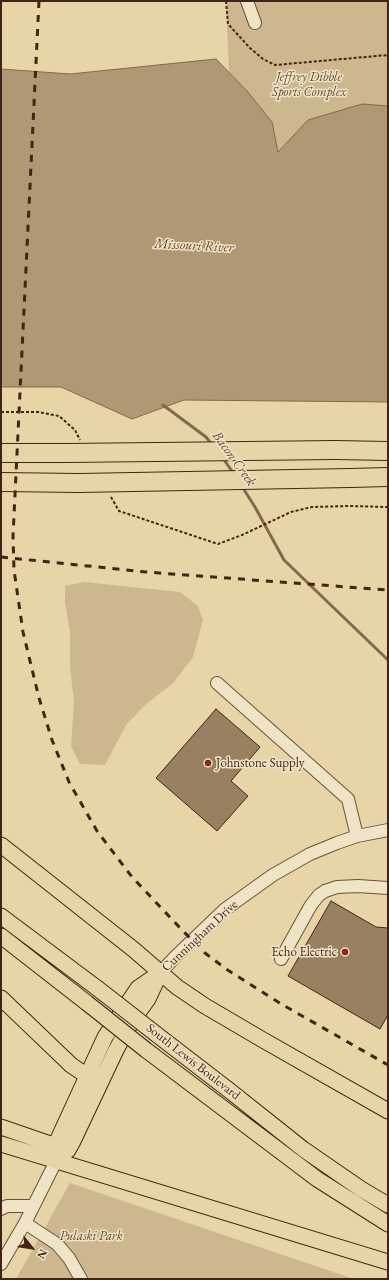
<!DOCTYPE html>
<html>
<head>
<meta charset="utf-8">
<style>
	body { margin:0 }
	#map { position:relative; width:389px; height:1280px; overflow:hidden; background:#e8d5a7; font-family:"EB Garamond",serif }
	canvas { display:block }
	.frame { position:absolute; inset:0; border:2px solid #422315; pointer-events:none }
	.north { position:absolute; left:12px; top:1228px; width:40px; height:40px; -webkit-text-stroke:3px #f0e4c6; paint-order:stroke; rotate:120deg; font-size:11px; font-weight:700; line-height:16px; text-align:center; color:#422315 }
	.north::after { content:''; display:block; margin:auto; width:14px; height:18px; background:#422315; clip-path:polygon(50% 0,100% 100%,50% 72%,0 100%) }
</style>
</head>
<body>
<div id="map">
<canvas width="389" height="1280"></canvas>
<div class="frame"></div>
<div class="north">N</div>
</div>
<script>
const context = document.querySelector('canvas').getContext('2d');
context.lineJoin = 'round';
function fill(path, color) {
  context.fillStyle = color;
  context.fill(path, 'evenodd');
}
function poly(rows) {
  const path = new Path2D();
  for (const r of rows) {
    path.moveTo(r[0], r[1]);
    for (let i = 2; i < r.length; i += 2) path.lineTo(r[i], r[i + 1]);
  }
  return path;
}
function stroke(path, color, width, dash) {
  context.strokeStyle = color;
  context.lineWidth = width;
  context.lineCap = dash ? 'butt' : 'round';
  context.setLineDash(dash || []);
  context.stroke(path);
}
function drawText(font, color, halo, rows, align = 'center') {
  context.font = font + ' "EB Garamond",serif';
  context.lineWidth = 3;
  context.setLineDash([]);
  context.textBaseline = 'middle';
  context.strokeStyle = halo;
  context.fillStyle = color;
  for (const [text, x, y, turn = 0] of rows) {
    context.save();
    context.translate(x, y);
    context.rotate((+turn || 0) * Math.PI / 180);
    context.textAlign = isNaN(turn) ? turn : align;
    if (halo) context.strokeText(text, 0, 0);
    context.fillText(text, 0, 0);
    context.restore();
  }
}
const green = poly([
	[226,1,388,1,388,176,233,167],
	[84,582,180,592,198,606,203,620,193,657,173,683,145,705,126,725,105,765,80,764,71,746,74,702,70,667,70,632,65,603,65,586],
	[70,1183,354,1279,16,1279]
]);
const water = poly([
	[216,59,247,91,272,122,278,152,308,120,362,104,388,106,388,402,184,400,132,419,61,387,1,387,1,69,70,74,216,59]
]);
const stream = poly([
	[163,405,206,437,212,445],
	[222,457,234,474],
	[241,485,255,507,284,560,388,660]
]);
const building = poly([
	[216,709,260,747,231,781,248,796,217,831,156,778,216,709],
	[331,901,376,927,388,928,388,1015,380,1029,288,976,331,901]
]);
const path = poly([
	[226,1,228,24,250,48,263,59,275,65,388,55],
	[1,412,38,412,59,416,75,430,80,440],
	[111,497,119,511,218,544,242,535,291,512,312,507,349,506,388,507]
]);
const minor = poly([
	[247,1,255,23],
	[217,683,348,799,357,836],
	[281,959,311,905,319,895,325,891,337,887,358,886,388,888],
	[160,973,175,957,224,910,273,875,310,854,337,843,357,836,388,830],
	[1,1209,7,1206,33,1206],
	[25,1223,57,1244,69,1258,81,1279],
	[1,1264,25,1223,56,1161]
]);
const major = poly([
	[1,845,133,949,177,987,205,1006,263,1040,388,1111],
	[1,916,97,988],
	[1,936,87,1003],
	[1,998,71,1065,87,1076,97,1077],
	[156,1034,230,1091,303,1149,361,1189,388,1205],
	[146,1050,317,1179,388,1224],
	[1,1127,65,1149],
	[1,1144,388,1262],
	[56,1161,55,1146,105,1037,138,988,160,973],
	[56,1161,68,1150,73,1141,116,1050,132,1021,148,999,160,973]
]);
const highway = poly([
	[336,450,388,451],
	[1,453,66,453],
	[350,478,388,477],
	[1,482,79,483]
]);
const rail = poly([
	[39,1,13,536,14,570,23,632,39,698,52,740,69,782,97,831,132,877,183,931,205,953,226,969,283,1005,388,1065],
	[1,557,146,572,388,590]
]);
const majorBridge = poly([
	[97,988,156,1034],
	[87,1003,146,1050]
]);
const highwayBridge = poly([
	[66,453,336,450],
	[79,483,350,478]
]);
const markers = [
	[208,763,4,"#8f2418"],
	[345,952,4,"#8f2418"]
];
const parkNames = [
	["Jeffrey Dibble",309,77],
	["Sports Complex",309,92],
	["Pulaski Park",91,1236]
];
const poiNames = [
	["Johnstone Supply",216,763],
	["Echo Electric",337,952,"right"]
];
const streetNames = [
	["Cunningham Drive",200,936,-43],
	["South Lewis Boulevard",193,1062,38]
];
const waterNames = [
	["Missouri River",194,246,3],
	["Bacon Creek",234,459,54]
];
fill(green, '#ccb78e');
fill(water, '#b09875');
stroke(water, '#84694f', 1);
stroke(stream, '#84694f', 3);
fill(building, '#988061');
stroke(building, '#422315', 1);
stroke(minor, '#6c503a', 14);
stroke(major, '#422315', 17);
stroke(highway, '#422315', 20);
stroke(path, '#422315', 2, [3, 2]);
stroke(minor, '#f0e4c6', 12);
stroke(major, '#e8d5a7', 15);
stroke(highway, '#e8d5a7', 18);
stroke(rail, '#422315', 3, [7, 7]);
stroke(majorBridge, '#422315', 17, []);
stroke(highwayBridge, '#422315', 20, []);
stroke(majorBridge, '#e8d5a7', 15);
stroke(highwayBridge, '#e8d5a7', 18);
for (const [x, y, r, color] of markers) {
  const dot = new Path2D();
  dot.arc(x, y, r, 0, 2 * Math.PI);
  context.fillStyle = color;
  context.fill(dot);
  stroke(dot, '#f0e4c6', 1.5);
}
drawText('italic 13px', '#644833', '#f0e4c6', parkNames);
drawText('13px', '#422315', '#f0e4c6', poiNames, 'left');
drawText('13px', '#422315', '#f0e4c6', streetNames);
drawText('italic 14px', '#634632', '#f0e4c6', waterNames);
</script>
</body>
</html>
